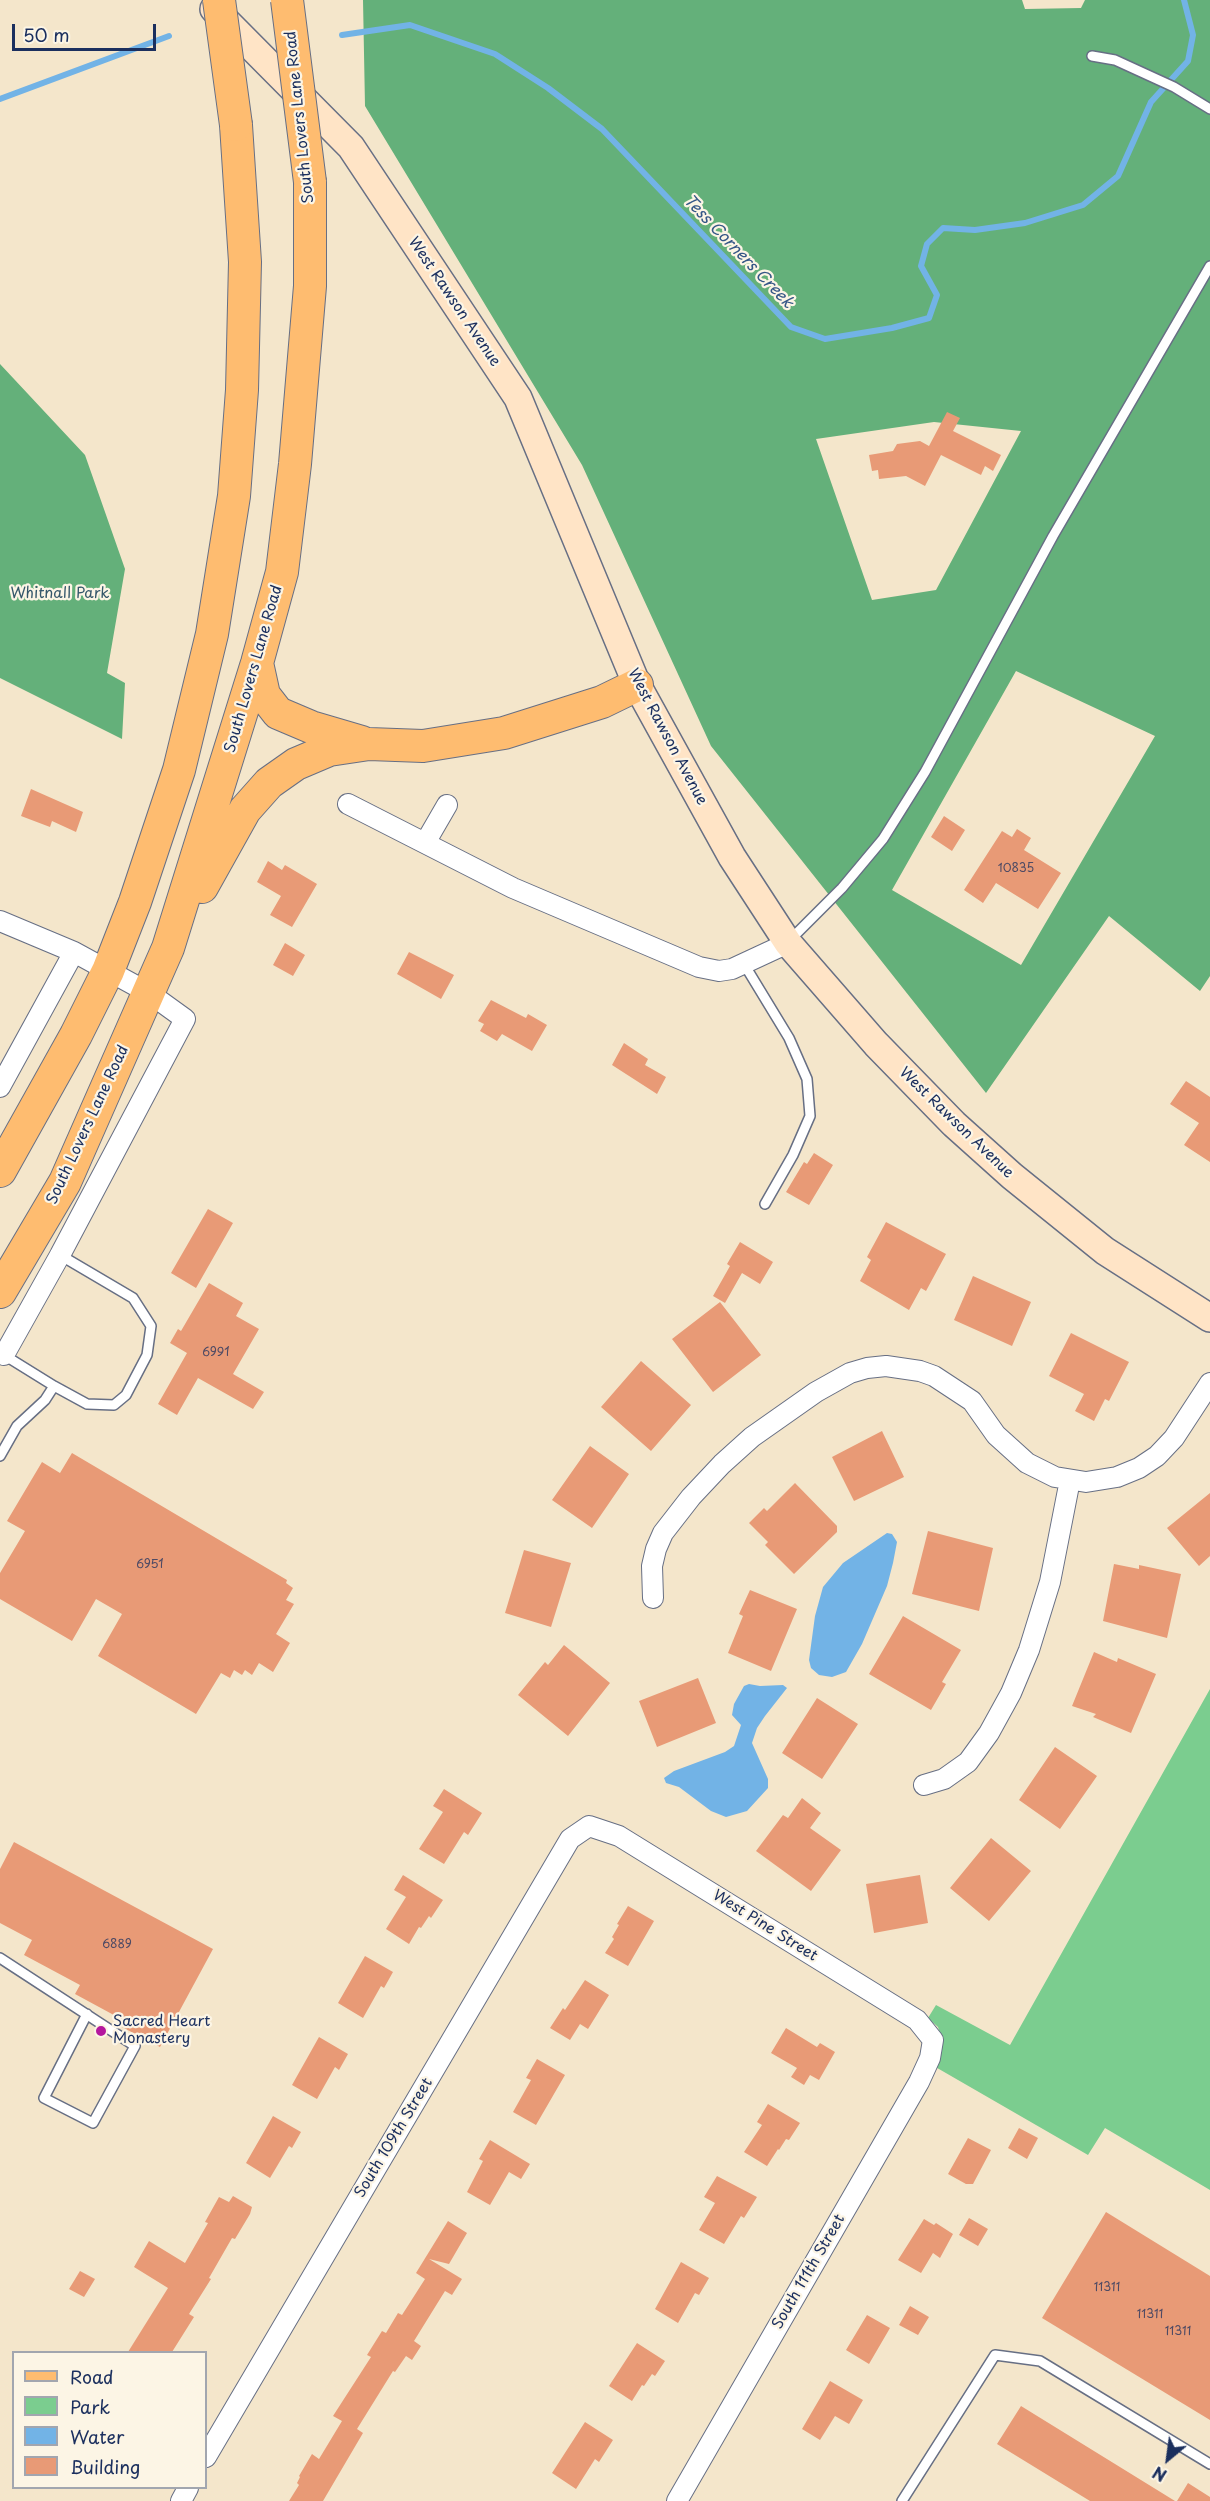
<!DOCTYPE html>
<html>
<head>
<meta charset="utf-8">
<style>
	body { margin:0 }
	#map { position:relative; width:1210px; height:2501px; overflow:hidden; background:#f4e6cb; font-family:"Playpen Sans",sans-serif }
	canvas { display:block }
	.legend { position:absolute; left:12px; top:2351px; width:195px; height:138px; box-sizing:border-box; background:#fcf5e5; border:2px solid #a2a6af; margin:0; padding:8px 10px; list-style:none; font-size:18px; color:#1b2f5e }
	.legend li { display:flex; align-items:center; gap:12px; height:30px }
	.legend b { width:30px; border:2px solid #a2a6af }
	.north { position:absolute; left:1138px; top:2429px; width:60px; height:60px; -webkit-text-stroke:4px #fcf5e5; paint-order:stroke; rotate:209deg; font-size:16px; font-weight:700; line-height:24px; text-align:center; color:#1b2f5e }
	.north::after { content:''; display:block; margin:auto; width:21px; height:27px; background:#1b2f5e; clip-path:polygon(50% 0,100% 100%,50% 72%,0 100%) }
	.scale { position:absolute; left:12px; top:24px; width:144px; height:27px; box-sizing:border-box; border:3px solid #1b2f5e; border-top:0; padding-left:8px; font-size:18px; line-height:21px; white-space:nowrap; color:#1b2f5e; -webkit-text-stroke:4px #fcf5e5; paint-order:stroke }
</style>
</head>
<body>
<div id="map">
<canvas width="1210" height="2501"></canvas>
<ul class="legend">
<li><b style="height:8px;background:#febc70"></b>Road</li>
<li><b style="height:16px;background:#7bcd8f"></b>Park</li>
<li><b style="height:16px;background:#72b3e6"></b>Water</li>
<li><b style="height:16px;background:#e89a76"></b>Building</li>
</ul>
<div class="north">N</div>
<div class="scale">50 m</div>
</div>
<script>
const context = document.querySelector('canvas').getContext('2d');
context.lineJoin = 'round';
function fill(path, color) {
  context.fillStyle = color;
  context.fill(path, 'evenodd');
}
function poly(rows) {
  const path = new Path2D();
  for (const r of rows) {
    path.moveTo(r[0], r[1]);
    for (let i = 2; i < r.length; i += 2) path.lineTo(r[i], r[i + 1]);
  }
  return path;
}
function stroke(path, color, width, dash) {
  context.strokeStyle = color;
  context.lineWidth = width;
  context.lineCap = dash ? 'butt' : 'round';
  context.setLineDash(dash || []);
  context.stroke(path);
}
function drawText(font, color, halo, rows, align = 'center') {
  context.font = font + ' "Playpen Sans",sans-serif';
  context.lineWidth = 4.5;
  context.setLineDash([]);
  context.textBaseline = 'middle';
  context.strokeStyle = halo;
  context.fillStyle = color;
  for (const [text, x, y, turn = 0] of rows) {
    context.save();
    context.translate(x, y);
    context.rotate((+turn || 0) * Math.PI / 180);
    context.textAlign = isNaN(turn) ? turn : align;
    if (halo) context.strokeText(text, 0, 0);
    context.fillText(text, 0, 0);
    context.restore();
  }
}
const green = poly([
	[1210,1689,1210,2190,1105,2128,1088,2155,932,2065,943,2043,938,2027,928,2018,936,2005,1010,2045]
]);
const forest = poly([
	[363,0,1022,0,1025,9,1081,8,1085,0,1210,0,1210,976,1200,991,1109,916,986,1093,711,746,582,465,365,106],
	[934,422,1021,431,936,590,872,600,816,439],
	[1016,671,1155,736,1021,965,892,890],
	[0,364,85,455,125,569,107,673,125,683,122,739,0,678]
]);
const water = poly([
	[887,1533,892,1534,897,1542,893,1563,887,1586,862,1644,846,1672,832,1677,819,1675,811,1668,809,1660,815,1616,823,1587,843,1563],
	[749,1684,760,1686,783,1685,787,1688,765,1716,757,1728,752,1743,768,1779,768,1788,747,1811,726,1817,711,1811,679,1787,666,1783,664,1778,674,1771,725,1752,734,1746,741,1725,732,1715,734,1704,744,1686]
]);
const stream = poly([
	[342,35,410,25,495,54,548,88,602,129,791,327,825,339,892,328,929,318,937,295,921,266,927,244,943,228,975,230,1025,223,1083,205,1118,176,1151,102,1188,61,1193,35,1184,0],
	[0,99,169,36]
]);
const building = poly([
	[947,412,960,418,953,431,1001,455,993,471,985,466,981,475,941,455,925,486,906,476,879,479,878,470,872,471,869,455,893,451,897,444,920,441,929,446],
	[31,789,83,812,76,832,52,821,50,827,21,816],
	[944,816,965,830,952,851,931,837],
	[1017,829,1031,838,1024,850,1061,873,1038,909,996,883,983,903,964,890,1002,831,1012,837],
	[268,861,282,870,285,865,317,884,292,927,270,915,281,896,257,882],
	[285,943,305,955,293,976,273,965],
	[409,952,454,975,441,999,397,974],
	[491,1000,526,1018,528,1014,547,1025,532,1051,502,1034,497,1041,480,1031,484,1024,478,1021],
	[624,1043,648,1059,645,1065,666,1077,657,1094,612,1065],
	[1186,1081,1210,1097,1210,1162,1184,1145,1199,1123,1170,1104],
	[814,1153,833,1165,809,1205,786,1192,804,1162,807,1164],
	[208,1209,233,1223,196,1288,171,1273],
	[886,1222,946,1254,926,1291,921,1288,909,1310,860,1281,871,1260,867,1257],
	[740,1242,773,1262,760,1284,742,1273,725,1303,713,1296,730,1266,727,1264],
	[973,1276,1031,1302,1012,1346,954,1320],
	[209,1283,243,1303,236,1316,259,1329,233,1374,264,1392,253,1409,198,1378,177,1415,158,1404,187,1353,170,1343,178,1329,181,1331],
	[720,1302,761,1355,713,1392,672,1339],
	[1071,1333,1129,1362,1109,1401,1105,1399,1094,1421,1075,1411,1084,1394,1049,1376],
	[641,1361,691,1405,651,1451,601,1407],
	[882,1431,904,1477,854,1501,832,1457],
	[590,1446,629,1474,592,1528,552,1500],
	[72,1453,287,1580,286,1583,293,1588,286,1600,294,1604,276,1634,290,1643,273,1672,259,1663,252,1675,245,1670,242,1675,234,1670,230,1678,221,1673,196,1714,98,1656,122,1614,96,1599,72,1641,0,1599,0,1573,25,1531,7,1521,42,1462,60,1473],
	[795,1483,837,1526,837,1532,794,1574,765,1545,768,1542,749,1523,764,1508,767,1511],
	[1210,1493,1210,1556,1199,1566,1167,1528],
	[928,1531,993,1548,979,1611,912,1594],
	[524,1550,571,1563,551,1627,505,1613],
	[1114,1564,1139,1569,1139,1565,1181,1574,1167,1638,1103,1621],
	[750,1590,797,1609,771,1671,728,1653,743,1616,739,1614],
	[903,1616,961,1650,942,1682,946,1684,931,1710,869,1674],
	[564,1645,610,1683,568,1736,518,1695,545,1662,548,1665],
	[1094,1652,1117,1662,1118,1658,1156,1674,1131,1733,1093,1717,1096,1714,1072,1706],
	[698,1678,716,1723,657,1747,639,1701],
	[817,1698,858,1724,822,1779,782,1753],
	[1055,1747,1097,1776,1060,1829,1019,1800],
	[444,1789,482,1813,468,1835,464,1832,444,1864,419,1849,443,1812,433,1806],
	[802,1798,821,1813,810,1828,841,1850,811,1891,756,1851,783,1815,788,1818],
	[991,1838,1031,1871,989,1921,950,1888],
	[14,1842,213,1949,160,2047,120,2026,123,2020,75,1994,80,1985,24,1955,32,1940,0,1923,0,1869],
	[403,1875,443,1900,431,1918,429,1916,421,1928,419,1927,409,1944,386,1929,406,1897,394,1890],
	[920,1875,928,1923,874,1933,866,1884],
	[628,1906,654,1921,628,1966,605,1953,614,1939,612,1937,619,1925,617,1924],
	[365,1956,393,1972,384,1988,381,1986,363,2018,338,2003],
	[585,1980,609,1995,588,2029,580,2024,570,2040,550,2028,563,2008,565,2010],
	[786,2028,817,2047,820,2043,835,2052,819,2080,810,2075,804,2085,791,2077,797,2068,771,2053],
	[319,2037,348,2054,339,2070,335,2067,317,2099,292,2085],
	[537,2059,565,2075,536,2125,513,2112,531,2080,526,2078],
	[768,2104,800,2123,789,2140,786,2139,779,2150,778,2149,767,2166,744,2152,762,2125,757,2122],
	[273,2116,301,2132,292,2148,289,2146,270,2178,246,2163],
	[1019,2128,1038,2138,1027,2159,1008,2148],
	[968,2138,991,2150,973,2184,966,2184,948,2174],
	[490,2140,530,2164,521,2179,509,2172,490,2205,467,2192,483,2161,479,2159],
	[717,2176,757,2197,744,2218,741,2216,724,2244,699,2230,715,2203,704,2197],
	[233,2196,252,2207,250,2214,235,2239,232,2238,209,2278,211,2279,189,2314,194,2317,172,2352,128,2352,168,2288,134,2267,149,2241,185,2263,208,2223,205,2222,219,2197,229,2202],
	[1106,2212,1210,2276,1210,2420,1042,2318],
	[969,2218,988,2229,978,2246,959,2235],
	[924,2219,934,2225,936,2223,953,2234,940,2258,933,2253,921,2273,898,2260],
	[448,2221,467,2233,449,2264,429,2259,462,2279,452,2295,445,2291,414,2341,421,2346,412,2360,406,2356,395,2372,393,2371,357,2429,363,2433,323,2501,289,2501,299,2485,297,2483,300,2477,299,2476,312,2454,319,2459,342,2421,333,2416,371,2357,367,2355,382,2331,386,2333,398,2313,402,2315,425,2279,416,2273],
	[681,2262,709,2278,699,2295,695,2293,678,2323,655,2309],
	[80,2271,95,2279,84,2297,69,2289],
	[910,2306,929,2317,918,2335,899,2325],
	[867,2315,890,2328,869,2364,846,2350],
	[637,2343,665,2361,655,2376,652,2374,644,2386,642,2385,632,2401,609,2386],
	[830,2381,863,2400,849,2424,835,2416,820,2440,802,2429],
	[1021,2406,1175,2501,1090,2501,997,2444],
	[585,2422,613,2440,599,2462,595,2459,576,2489,552,2473],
	[1188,2483,1210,2497,1210,2501,1177,2501]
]);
const lane = poly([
	[1092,56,1115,60,1174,87,1210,109],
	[789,941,842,888,883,839,925,772,1053,536,1210,266],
	[744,964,789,1038,807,1079,810,1116,793,1155,765,1204],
	[54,1386,87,1404,114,1405,126,1395,147,1355,151,1326,133,1298,60,1255],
	[0,1456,17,1426,45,1400,54,1386,4,1355],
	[0,1958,135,2046,93,2123,44,2098,87,2014],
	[902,2501,995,2355,1040,2361,1210,2464]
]);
const street = poly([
	[348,804,513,888,699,967,719,971,732,969,788,943],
	[425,843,447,805],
	[0,921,74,952,149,993,185,1019,60,1255,4,1355,0,1352],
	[0,1087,74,952],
	[653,1598,652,1566,656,1549,663,1533,691,1497,722,1464,752,1437,816,1392,850,1373,867,1368,886,1366,920,1371,934,1376,972,1401,996,1435,1027,1463,1055,1477,1086,1482,1117,1477,1139,1468,1157,1456,1174,1438,1210,1383],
	[924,1785,944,1779,968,1762,989,1733,1011,1693,1029,1650,1050,1582,1070,1480],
	[206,2457,570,1839,589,1826,619,1836,917,2020,933,2040,930,2058,919,2082,677,2501],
	[181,2501,188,2488]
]);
const secondary = poly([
	[214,9,351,147,518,398,637,685,732,857,788,943,876,1044,954,1124,1012,1176,1105,1251,1210,1318]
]);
const primary = poly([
	[257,663,264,695,278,713,311,727,362,742],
	[202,887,245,810,269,783,296,764,329,750,369,744,423,746,504,733,602,702,637,685],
	[0,1171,76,1035,108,971,135,902,179,770,212,634,234,496,242,390,245,262,236,125],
	[0,1292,65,1182,168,948,257,663,282,572,295,464,310,286,310,182]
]);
const primaryBridge = poly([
	[219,0,236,125],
	[287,0,310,182]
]);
const markers = [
	[101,2031,6,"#b5179e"]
];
const numberNames = [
	["10835",1016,869],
	["6991",216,1353],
	["6951",150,1565],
	["6889",117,1945],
	["11311",1107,2288],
	["11311",1150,2315],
	["11311",1178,2332]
];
const streetNames = [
	["South Lovers Lane Road",300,117,-96],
	["West Rawson Avenue",454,302,56],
	["South Lovers Lane Road",254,669,-74],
	["West Rawson Avenue",667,737,62],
	["West Rawson Avenue",956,1123,44],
	["South Lovers Lane Road",88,1125,-65],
	["West Pine Street",765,1926,32],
	["South 109th Street",394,2138,-59],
	["South 111th Street",809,2272,-60]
];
const parkNames = [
	["Whitnall Park",60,594]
];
const poiNames = [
	["Sacred Heart",113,2022],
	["Monastery",113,2039]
];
const waterNames = [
	["Tess Corners Creek",738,252,46]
];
fill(green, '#7bcd8f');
fill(forest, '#64b07a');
fill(water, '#72b3e6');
stroke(stream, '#72b3e6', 6);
fill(building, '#e89a76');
stroke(lane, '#676f84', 12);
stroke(street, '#676f84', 22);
stroke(secondary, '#676f84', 30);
stroke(primary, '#676f84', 34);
stroke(lane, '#fff', 9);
stroke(street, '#fff', 20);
stroke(secondary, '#ffe4c6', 27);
stroke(primary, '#febc70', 32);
stroke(primaryBridge, '#676f84', 34, []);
stroke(primaryBridge, '#febc70', 32);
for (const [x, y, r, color] of markers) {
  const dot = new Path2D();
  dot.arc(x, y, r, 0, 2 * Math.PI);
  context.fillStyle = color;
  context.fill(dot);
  stroke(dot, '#fcf5e5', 2);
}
drawText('12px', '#4e4a64', null, numberNames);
drawText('15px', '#1b2f5e', '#fcf5e5', streetNames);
drawText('15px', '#33566a', '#fcf5e5', parkNames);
drawText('15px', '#1b2f5e', '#fcf5e5', poiNames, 'left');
drawText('italic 16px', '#355787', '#fcf5e5', waterNames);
</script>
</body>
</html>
